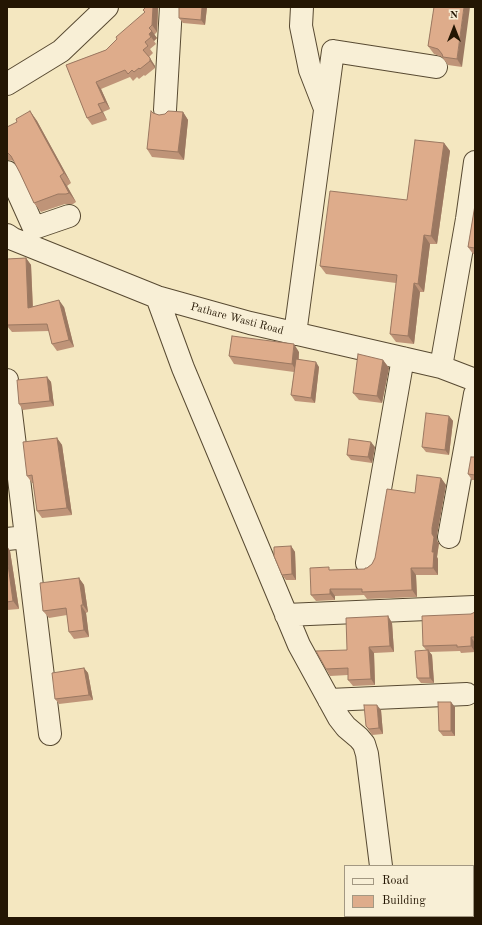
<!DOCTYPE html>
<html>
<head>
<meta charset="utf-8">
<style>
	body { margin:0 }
	#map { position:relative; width:482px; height:925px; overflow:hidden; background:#f4e7c0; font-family:"Old Standard TT",serif }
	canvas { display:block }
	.frame { position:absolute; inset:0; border:8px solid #241603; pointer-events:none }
	.legend { position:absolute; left:344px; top:865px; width:130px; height:52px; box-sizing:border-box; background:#f8efd6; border:1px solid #a39882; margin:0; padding:5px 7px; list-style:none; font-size:12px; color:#241603 }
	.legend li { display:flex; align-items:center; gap:8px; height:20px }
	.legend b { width:20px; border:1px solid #a39882 }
	.north { position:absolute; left:434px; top:8px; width:40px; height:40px; -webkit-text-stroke:3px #f8efd6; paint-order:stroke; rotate:0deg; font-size:11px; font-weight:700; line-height:16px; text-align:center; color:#241603 }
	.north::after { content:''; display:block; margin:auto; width:14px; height:18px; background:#241603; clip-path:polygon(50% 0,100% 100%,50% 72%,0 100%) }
</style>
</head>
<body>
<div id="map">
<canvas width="482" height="925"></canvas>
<div class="frame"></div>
<ul class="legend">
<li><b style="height:5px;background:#f8efd6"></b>Road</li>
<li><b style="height:11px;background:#deac8b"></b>Building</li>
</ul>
<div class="north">N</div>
</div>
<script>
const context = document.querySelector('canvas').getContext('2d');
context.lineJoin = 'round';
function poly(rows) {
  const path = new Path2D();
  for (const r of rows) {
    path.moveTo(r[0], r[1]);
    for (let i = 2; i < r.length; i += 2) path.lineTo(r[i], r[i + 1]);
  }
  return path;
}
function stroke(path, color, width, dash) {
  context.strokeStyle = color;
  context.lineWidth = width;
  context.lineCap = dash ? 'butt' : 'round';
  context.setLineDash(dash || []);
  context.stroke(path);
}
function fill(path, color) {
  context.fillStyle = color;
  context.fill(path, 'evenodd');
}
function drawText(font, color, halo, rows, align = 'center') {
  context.font = font + ' "Old Standard TT",serif';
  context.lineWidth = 3;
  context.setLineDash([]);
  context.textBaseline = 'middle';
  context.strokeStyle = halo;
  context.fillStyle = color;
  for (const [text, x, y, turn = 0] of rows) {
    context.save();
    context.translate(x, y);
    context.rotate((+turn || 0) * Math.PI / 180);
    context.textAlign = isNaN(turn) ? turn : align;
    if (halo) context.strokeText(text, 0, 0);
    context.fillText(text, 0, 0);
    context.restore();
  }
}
const minor = poly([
	[302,7,301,26,310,70,324,106],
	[7,84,61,51,107,7],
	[165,110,171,7],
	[7,172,16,188,34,228,69,216],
	[7,235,13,239,157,297,250,323,441,367,475,380],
	[157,297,183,368,299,645,339,718,346,727,359,738,364,744,367,754,381,866],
	[295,334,333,51,436,67],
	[441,367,467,219,475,162],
	[7,380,50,734],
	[449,537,475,394],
	[7,539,26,537],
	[367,563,403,358],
	[286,615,474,607],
	[329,700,467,694],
	[390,916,391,918]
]);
const wall = poly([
	[146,7,158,7,158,8,157,32,154,35,157,38,154,41,156,44,150,49,153,53,149,57,155,66,155,68,145,76,144,75,139,79,137,77,133,81,130,77,101,89,110,109,103,112,107,120,92,125,87,118,66,65,106,50,145,12,143,10],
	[207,7,205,25,183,23,179,18],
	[434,7,462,67,448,65,442,57,434,54,428,46],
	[30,111,37,121,71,183,67,186,76,202,73,204,65,204,41,212,34,203,20,173,15,162,14,161,8,160,7,158,7,127,17,122],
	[183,112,188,120,184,160,152,157,147,149,153,113,159,115],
	[444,143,450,151,437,244,430,244,424,292,420,292,414,344,396,342,390,334,396,283,326,274,320,266,407,200],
	[475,205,475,254,473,254,468,247],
	[26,258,31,265,33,307,64,307,74,347,57,351,52,344,49,331,12,332,7,326,7,259],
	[299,352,299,360,319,367,315,403,295,401,291,395,294,372,234,364,229,356],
	[383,360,389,368,382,403,359,400,353,393],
	[47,377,51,382,54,406,23,410,19,404],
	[449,416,453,421,449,455,426,452,422,447],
	[57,438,62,445,72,515,42,518,37,511,33,483,32,483,27,476],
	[375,447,372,463,351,460,347,455],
	[475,457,475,480,472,480,468,474],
	[441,478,446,485,437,535,437,541,439,543,437,557,438,559,438,575,416,575,417,597,367,599,364,595,335,596,335,600,316,601,311,595,331,570,365,569,372,564,375,558,415,493],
	[7,546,10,551,19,609,7,610],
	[291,546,295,552,296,580,286,580,282,575],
	[79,578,84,585,88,612,86,613,89,637,74,639,69,632,67,615,49,618,43,611],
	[475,612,475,652,461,653,460,651,429,652,432,655,434,683,421,683,417,678,426,650,423,646,471,614],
	[388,616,392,623,394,652,374,653,375,685,353,686,348,680,348,675,330,676,326,669,347,650],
	[84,668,88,673,93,700,59,704,55,699],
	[455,707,455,736,443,736,439,731],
	[381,710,383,734,372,735,366,726]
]);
const shadedWall = poly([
	[153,7,158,8,157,32,152,25],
	[202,7,207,7,205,25,201,20],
	[464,7,470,7,462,67,457,59],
	[152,31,157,38,154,41,149,34],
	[150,58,155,66,155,68,150,61],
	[96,82,101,89,110,109,105,102],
	[98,104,103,112,107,120,102,112],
	[30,111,37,121,71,183,64,173],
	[183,112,188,120,184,160,178,152],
	[444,143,450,151,437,244,431,236],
	[60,176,67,186,76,202,69,193],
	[424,235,430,244,424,292,418,284],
	[26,258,31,265,33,315,28,308],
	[414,283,420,292,414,344,408,336],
	[59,300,64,307,74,347,69,340],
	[294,344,299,352,297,372,292,364],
	[383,360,389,368,382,403,377,396],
	[316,362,319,367,315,403,311,398],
	[47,377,51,382,54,406,50,401],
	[449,416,453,421,449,455,445,450],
	[57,438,62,445,72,515,67,508],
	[371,442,375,447,372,463,368,457],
	[441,478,446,485,437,535,437,541,439,543,437,557,438,559,438,575,433,568,432,552,432,528],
	[7,546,10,551,19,609,13,601,7,557],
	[291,546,295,552,296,580,292,574],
	[411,568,416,575,417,597,412,590],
	[79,578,84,585,88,612,83,605],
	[330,589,335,596,335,600,330,594],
	[81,605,86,613,89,637,84,630],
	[388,616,392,623,394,652,390,646],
	[471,637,475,643,475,652,471,646],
	[369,647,374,653,375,685,371,679],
	[428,650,432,655,434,683,430,678],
	[84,668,88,673,93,700,89,695],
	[451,702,455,707,455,736,451,731],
	[377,705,381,710,383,734,379,728]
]);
const building = poly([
	[146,7,153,7,152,25,149,28,152,31,149,34,151,37,145,42,148,46,143,50,150,58,150,61,140,69,139,68,134,72,132,70,128,74,125,70,96,82,105,102,98,104,102,112,87,118,66,65,106,50,117,39,116,37,145,12,143,10,146,7],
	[179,7,202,7,201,20,179,18,179,7],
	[434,7,464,7,457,59,443,57,442,54,438,49,428,46,434,7],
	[30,111,64,173,60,176,69,193,66,194,58,194,34,203,20,173,11,156,7,152,7,127,17,122,16,119,30,111],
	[151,111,153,113,159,115,165,114,168,111,183,112,178,152,147,149,151,111],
	[415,140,444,143,431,236,424,235,418,284,414,283,408,336,390,334,397,275,320,266,330,191,407,200,415,140],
	[475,205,475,248,468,247,475,205],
	[26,258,28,308,59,300,69,340,52,344,47,324,7,325,7,259,26,258],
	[232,336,294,344,292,364,229,356,232,336],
	[358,354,383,360,377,396,353,393,358,354],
	[296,359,316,362,311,398,291,395,296,359],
	[47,377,50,401,19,404,17,380,47,377],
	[426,413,449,416,445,450,422,447,426,413],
	[57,438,67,508,37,511,32,475,27,476,23,442,57,438],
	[349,439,371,442,368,457,347,455,349,439],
	[471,457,475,457,475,475,468,474,471,457],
	[417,475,441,478,432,528,432,534,434,537,432,552,434,552,433,568,411,568,412,590,362,592,362,589,330,589,330,594,311,595,310,568,329,567,329,570,365,569,365,568,367,568,372,564,375,558,387,489,415,493,417,475],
	[291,546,292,574,282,575,274,556,274,547,291,546],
	[7,557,13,601,7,602,7,557],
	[79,578,83,605,81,605,84,630,69,632,66,608,43,611,40,583,79,578],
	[475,612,475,637,471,637,471,646,457,647,457,645,423,646,422,616,471,614,475,612],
	[388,616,390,646,369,647,371,679,348,680,348,668,326,669,316,651,347,650,346,618,388,616],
	[428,650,430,678,417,678,415,651,428,650],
	[84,668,89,695,55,699,52,673,84,668],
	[438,702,451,702,451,731,439,731,438,702],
	[364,705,377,705,379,728,369,729,366,726,364,705]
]);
const streetNames = [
	["Pathare Wasti Road",237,319,15]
];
stroke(minor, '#584a32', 24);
stroke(minor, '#f8efd6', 22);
fill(wall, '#bf9478');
fill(shadedWall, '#9b7861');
fill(building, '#deac8b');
stroke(building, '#9b7861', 1);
drawText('11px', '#241603', '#f8efd6', streetNames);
</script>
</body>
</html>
